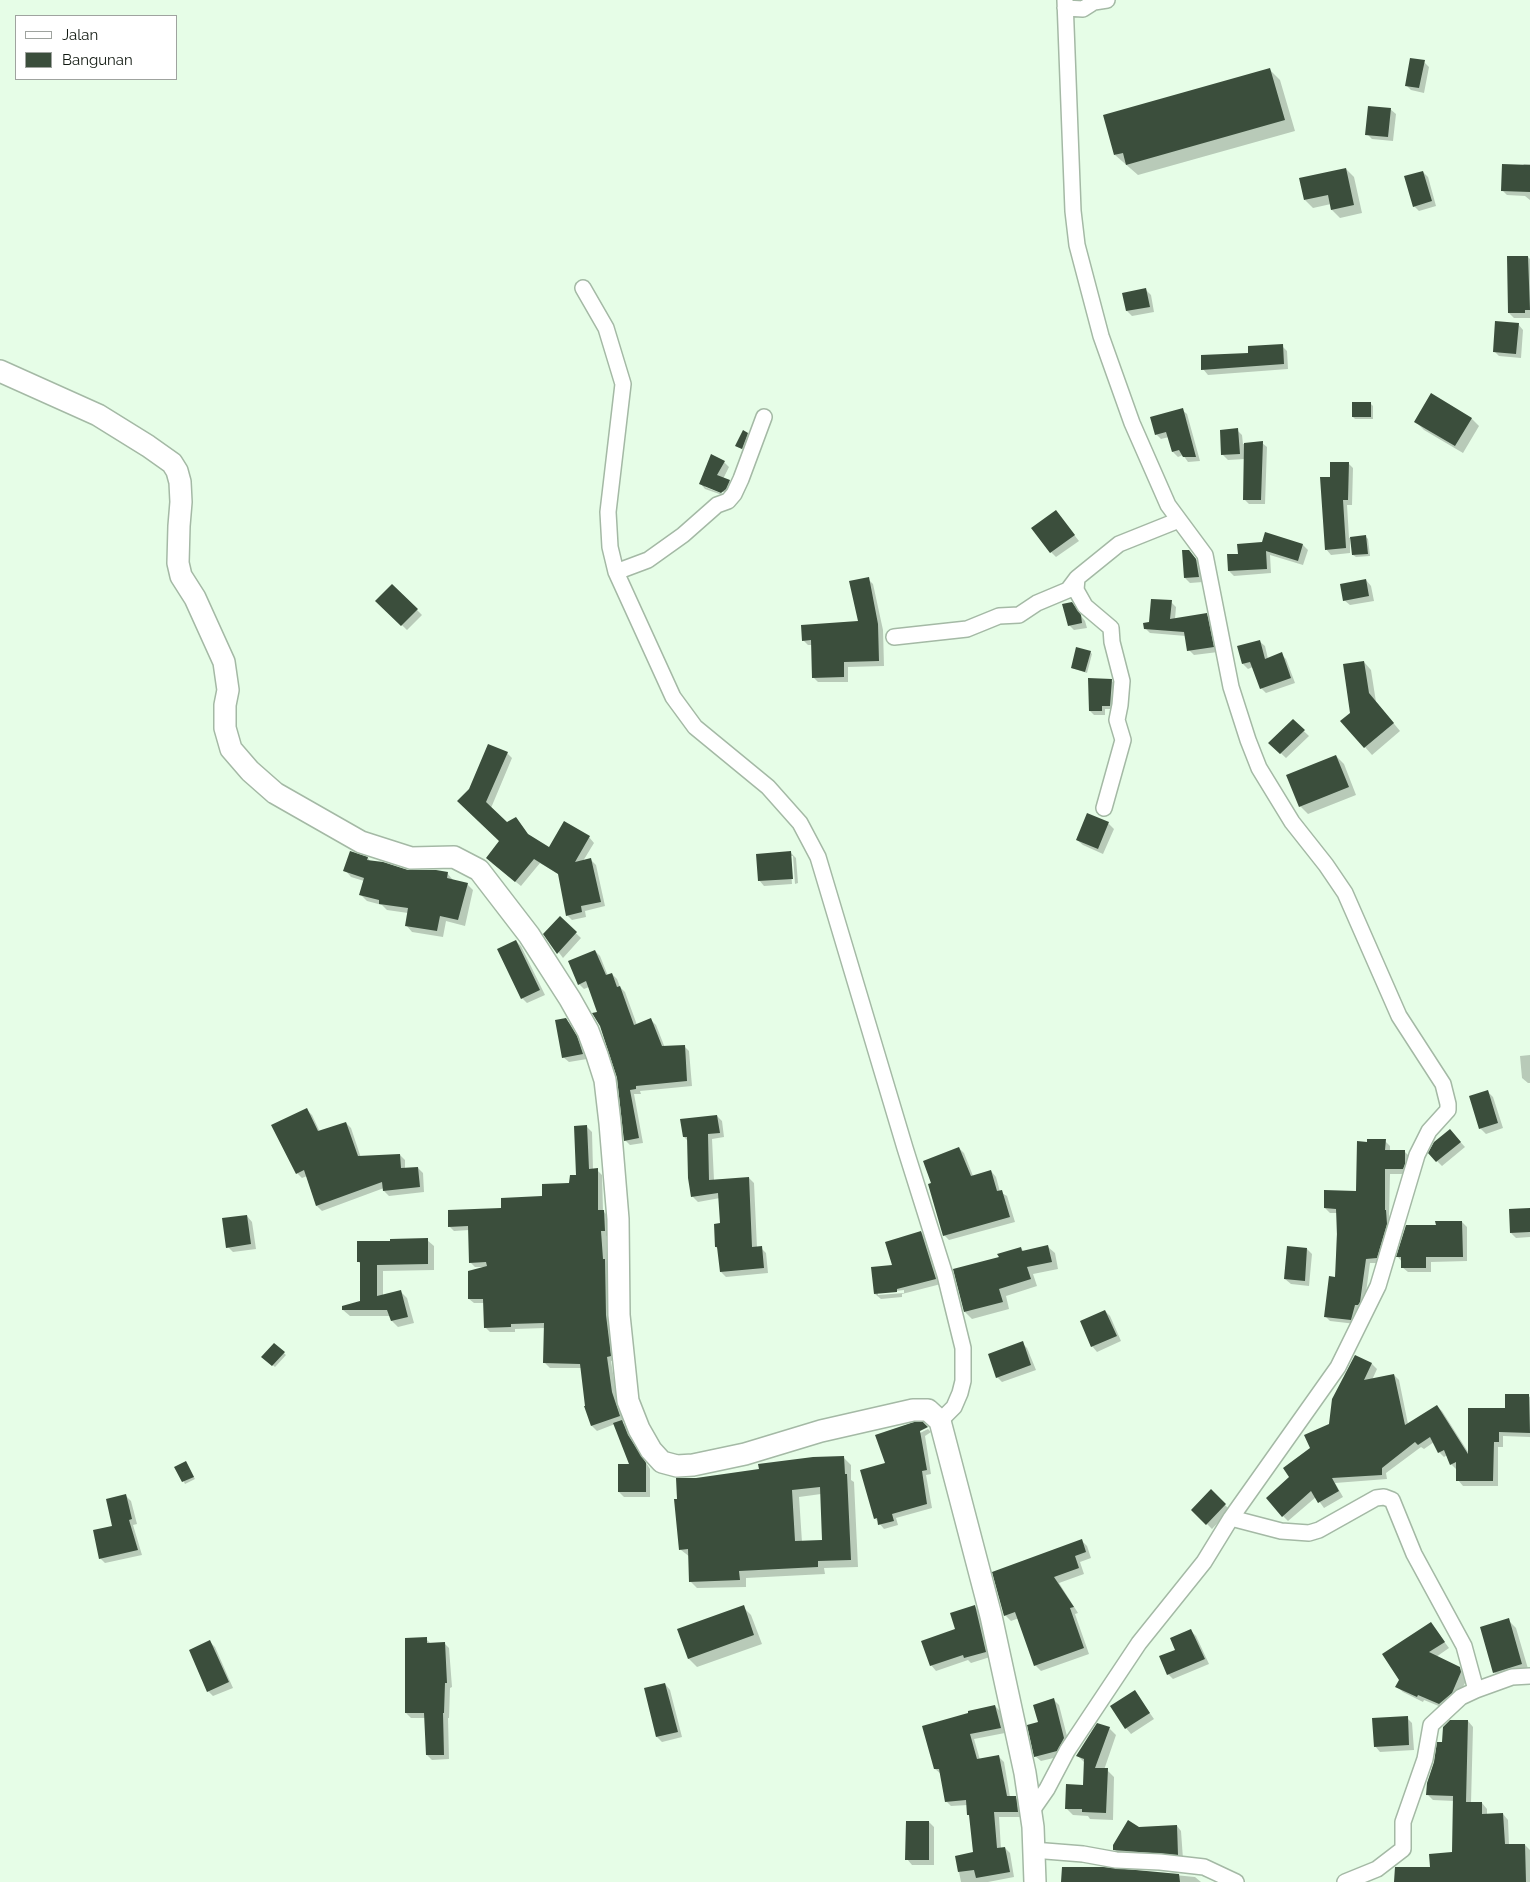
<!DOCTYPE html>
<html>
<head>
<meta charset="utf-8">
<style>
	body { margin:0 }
	#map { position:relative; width:1530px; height:1882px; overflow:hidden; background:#e6fde7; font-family:Raleway,sans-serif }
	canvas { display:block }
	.legend { position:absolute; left:15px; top:15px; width:162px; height:65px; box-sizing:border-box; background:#fff; border:1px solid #9fa39f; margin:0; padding:6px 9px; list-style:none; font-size:15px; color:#101810 }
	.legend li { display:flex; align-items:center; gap:10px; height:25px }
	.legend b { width:25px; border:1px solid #9fa39f }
</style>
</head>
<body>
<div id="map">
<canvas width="1530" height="1882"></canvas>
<ul class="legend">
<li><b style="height:6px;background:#fff"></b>Jalan</li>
<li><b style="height:14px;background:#3b4e3c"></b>Bangunan</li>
</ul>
</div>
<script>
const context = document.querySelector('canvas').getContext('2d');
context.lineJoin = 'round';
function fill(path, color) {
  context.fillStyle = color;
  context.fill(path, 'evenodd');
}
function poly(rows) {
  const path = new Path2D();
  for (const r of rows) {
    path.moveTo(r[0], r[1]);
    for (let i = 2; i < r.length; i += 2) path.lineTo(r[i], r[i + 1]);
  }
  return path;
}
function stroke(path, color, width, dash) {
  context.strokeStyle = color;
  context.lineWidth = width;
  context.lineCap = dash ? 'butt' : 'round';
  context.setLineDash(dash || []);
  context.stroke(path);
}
const shadow = poly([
	[1424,62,1429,67,1424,93,1411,90,1406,85],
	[1270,70,1280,80,1295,131,1138,175,1115,155],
	[1390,109,1396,114,1393,141,1372,139,1367,134],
	[1524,164,1530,164,1530,200,1525,196,1507,195,1502,190],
	[1346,169,1354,177,1362,213,1340,218,1332,210,1331,204,1313,208,1305,200],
	[1423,172,1428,177,1436,206,1419,211,1414,206],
	[1528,257,1530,259,1530,318,1514,318,1509,313],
	[1146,290,1151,295,1154,312,1132,316,1127,311,1124,294],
	[1518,324,1523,330,1521,358,1499,356,1494,351],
	[1282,346,1287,351,1288,369,1208,375,1203,369],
	[1371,404,1373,406,1373,419,1355,419,1353,417],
	[1182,410,1187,414,1200,461,1188,462,1183,455,1178,457,1173,452,1169,437,1161,439,1156,434],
	[1471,418,1479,426,1463,453,1424,430,1416,422],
	[1237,430,1242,435,1243,444,1262,443,1267,447,1265,504,1249,504,1244,499,1245,459,1228,460,1222,454],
	[747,434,750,436,744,450,736,446],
	[724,462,729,467,723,479,729,481,734,486,728,497,705,489,700,483],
	[705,485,729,494,728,496,705,487],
	[1348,463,1353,468,1352,505,1347,505,1349,538,1366,537,1368,539,1370,556,1356,557,1353,555,1352,538,1350,539,1350,553,1331,555,1326,549,1331,478],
	[1056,512,1079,541,1056,557,1051,552],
	[1303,545,1308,550,1303,565,1270,555,1271,573,1234,576,1229,571,1228,556],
	[1189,551,1201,565,1203,582,1190,583,1185,578],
	[868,579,873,584,883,630,884,666,848,667,848,682,818,682,813,677,812,645,808,645,803,640,859,623],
	[1366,580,1371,586,1374,601,1350,605,1344,600],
	[392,585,422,615,407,630,377,601],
	[1171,602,1176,607,1175,619,1206,615,1211,620,1218,652,1194,655,1189,650,1186,636,1150,633,1145,628],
	[1071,603,1085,621,1087,628,1074,630,1069,625],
	[1259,641,1265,646,1268,659,1281,654,1286,659,1295,683,1266,693,1261,688,1253,667,1248,669,1243,664],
	[1090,652,1092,654,1087,673,1072,668],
	[1364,662,1371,670,1376,702,1400,731,1372,755,1342,721,1351,713],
	[1111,680,1115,684,1114,709,1105,709,1105,715,1094,715,1090,711],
	[1293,721,1309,736,1286,758,1270,743],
	[507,753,512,758,491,808,507,824,516,818,530,837,549,849,565,823,589,837,594,843,583,861,591,860,596,865,605,906,585,911,586,917,572,920,567,915,560,875,540,863,521,886,492,863,501,842,459,801],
	[1336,756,1344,764,1356,795,1308,814,1300,806],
	[1088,815,1109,824,1114,829,1103,854,1083,845,1077,840],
	[351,852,368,858,370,861,407,871,447,873,453,880,467,884,473,890,465,926,446,921,443,937,412,932,406,925,408,913,387,910,382,905,367,901,360,894,364,881,351,877,345,870],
	[791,853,796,858,798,883,795,884,793,856,790,856,792,884,764,886,759,880],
	[560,918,581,938,563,958,545,934],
	[516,941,521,946,545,995,527,1003,522,998],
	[595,951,600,956,608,976,612,974,617,979,620,987,625,992,637,1025,651,1020,656,1025,665,1048,684,1046,689,1051,692,1086,640,1091,641,1094,634,1094,643,1143,630,1145,625,1140,619,1078,599,1013,589,987,584,989,579,984],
	[566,1019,571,1025,581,1043,587,1059,569,1062,563,1057],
	[1530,1055,1530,1083,1528,1083,1522,1078,1520,1056],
	[1488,1092,1493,1097,1503,1128,1486,1134,1480,1128],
	[307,1110,312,1115,320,1132,346,1123,351,1128,361,1158,400,1155,405,1160,405,1169,418,1168,423,1173,424,1192,389,1196,384,1191,384,1188,322,1211,317,1206,307,1176,302,1178,297,1173,273,1126],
	[717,1116,722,1121,724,1137,712,1139,714,1180,749,1178,754,1183,757,1248,761,1248,766,1253,768,1273,726,1277,721,1272,719,1250,716,1247,721,1225,720,1198,698,1202,693,1197,688,1141,684,1137],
	[587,1127,592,1132,593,1170,597,1170,602,1175,603,1211,608,1216,609,1235,606,1236,607,1263,610,1265,615,1361,611,1361,617,1398,624,1421,622,1422,627,1427,633,1442,650,1469,650,1497,624,1497,619,1492,631,1465,615,1424,597,1431,592,1426,586,1407,582,1368,550,1368,545,1363,545,1328,515,1329,515,1332,490,1332,485,1327,485,1303,474,1303,469,1299,483,1267,475,1267,470,1262,469,1230,454,1231,449,1226,543,1197,571,1184,578,1177],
	[1455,1136,1465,1147,1442,1166,1437,1161],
	[1385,1141,1390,1146,1390,1151,1404,1151,1409,1156,1408,1174,1390,1174,1389,1215,1391,1230,1381,1263,1370,1263,1364,1307,1356,1324,1330,1321,1325,1316,1336,1278,1337,1213,1330,1213,1325,1208,1358,1193],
	[959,1148,964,1153,973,1176,991,1171,996,1177,1000,1192,1007,1196,1015,1222,949,1240,944,1235],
	[1530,1210,1530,1237,1516,1238,1511,1233],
	[247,1216,252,1222,256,1249,233,1252,228,1247],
	[1462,1222,1467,1227,1467,1261,1431,1262,1431,1272,1408,1272,1402,1267,1402,1262,1398,1257,1437,1227],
	[921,1232,926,1237,941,1284,902,1294,902,1297,881,1299,875,1294,893,1266],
	[904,1290,904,1293,878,1295,878,1293],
	[427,1240,434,1246,434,1270,383,1271,383,1296,400,1291,407,1298,414,1323,398,1327,392,1321,390,1316,350,1316,343,1310,362,1302,361,1265,359,1262],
	[1048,1247,1055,1253,1058,1269,1033,1274,1037,1286,1006,1296,1009,1309,972,1319,965,1312,1000,1258,1021,1248,1024,1252],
	[1307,1249,1312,1254,1309,1286,1291,1284,1285,1279],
	[1105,1311,1110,1316,1121,1341,1097,1352,1092,1346],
	[1022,1343,1027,1348,1036,1370,1002,1382,997,1377],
	[274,1344,286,1355,275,1367,263,1357],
	[1355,1356,1372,1364,1377,1369,1372,1380,1394,1375,1399,1380,1408,1424,1437,1406,1442,1411,1470,1455,1506,1409,1528,1396,1530,1397,1530,1437,1503,1436,1503,1447,1498,1447,1498,1486,1463,1486,1458,1480,1458,1468,1456,1469,1451,1464,1447,1455,1444,1457,1439,1452,1434,1442,1424,1449,1421,1447,1386,1473,1387,1479,1335,1483,1343,1497,1324,1508,1316,1497,1288,1521,1283,1516,1291,1477,1330,1425],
	[928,1429,931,1432,925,1436,931,1474,926,1475,932,1508,896,1518,898,1525,884,1529,875,1518,887,1464,914,1433,916,1435],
	[844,1458,851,1465,851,1480,854,1482,858,1567,824,1568,825,1574,746,1578,746,1587,697,1588,690,1581,690,1557,681,1550,679,1500,696,1479],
	[821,1494,823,1541,802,1542,799,1497],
	[186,1462,195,1479,185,1484,176,1467],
	[1211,1491,1230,1510,1212,1529,1193,1510],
	[126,1496,131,1501,137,1524,133,1525,142,1555,105,1563,100,1558],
	[1081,1540,1087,1546,1091,1558,1080,1562,1084,1574,1059,1583,1078,1613,1075,1614,1089,1654,1041,1671,1035,1665,1019,1618,1011,1621,1005,1615],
	[743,1607,751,1615,762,1644,697,1667,689,1659,679,1630],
	[975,1607,980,1612,990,1657,971,1663,968,1660,936,1671,931,1665],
	[1508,1620,1516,1628,1529,1672,1502,1680,1494,1672],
	[1431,1624,1449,1648,1436,1657,1459,1668,1465,1674,1467,1679,1457,1699,1446,1709,1424,1700,1423,1702,1403,1692,1397,1687],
	[1191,1631,1196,1636,1209,1664,1173,1679,1168,1674,1176,1650],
	[426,1639,431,1644,444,1643,449,1648,452,1687,450,1688,449,1718,448,1718,449,1759,432,1760,427,1755,426,1718,411,1718,406,1713],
	[210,1642,215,1647,233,1688,213,1696,208,1691],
	[665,1684,670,1690,682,1737,662,1742,657,1737],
	[1135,1692,1154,1719,1131,1734,1126,1728],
	[1054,1700,1059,1705,1069,1744,1062,1756,1041,1761,1035,1756,1040,1723],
	[995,1706,1000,1711,1005,1733,974,1739,980,1760,999,1757,1004,1762,1010,1797,1015,1797,1020,1802,1023,1817,999,1817,1001,1849,1005,1848,1010,1853,1014,1877,988,1882,961,1882,956,1857,974,1853,971,1817,968,1805,951,1806,946,1801,941,1774,935,1769],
	[1407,1718,1412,1723,1414,1750,1380,1752,1375,1746],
	[1468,1721,1473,1727,1471,1803,1482,1803,1487,1809,1487,1815,1503,1814,1508,1820,1509,1845,1525,1845,1530,1850,1530,1882,1395,1882,1431,1868,1453,1853,1454,1801,1433,1800,1428,1795,1444,1744],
	[1109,1728,1116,1735,1104,1770,1107,1770,1114,1777,1113,1820,1090,1819,1088,1816,1073,1815,1066,1808,1084,1786,1085,1763,1078,1756],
	[929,1822,934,1827,934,1865,912,1865,907,1859],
	[1177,1826,1181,1831,1183,1859,1119,1854,1114,1849,1139,1828],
	[1103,1868,1195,1877,1201,1882,1063,1882]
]);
const building = poly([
	[1410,58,1425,60,1419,88,1405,86],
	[1270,68,1285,120,1126,165,1123,153,1114,155,1103,115],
	[1368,106,1391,108,1388,137,1365,135],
	[1502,164,1530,165,1530,192,1501,191],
	[1346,168,1354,205,1331,210,1328,195,1304,200,1299,178],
	[1423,171,1432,201,1413,207,1404,176],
	[1507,256,1528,256,1530,310,1525,310,1525,313,1508,313],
	[1146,288,1150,307,1126,311,1122,293],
	[1495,321,1519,323,1516,354,1493,352],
	[1283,344,1284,364,1201,370,1201,355,1248,353,1248,346],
	[1431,393,1472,418,1455,446,1414,422],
	[1352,402,1371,402,1371,417,1352,417],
	[1183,408,1196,457,1183,457,1179,450,1172,452,1166,432,1155,435,1150,417],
	[1238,428,1240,454,1221,455,1220,430],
	[743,430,748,433,742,449,735,446],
	[1263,441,1261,500,1243,500,1244,443],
	[711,454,725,461,717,475,730,480,726,489,721,493,699,484],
	[1330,462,1349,462,1348,500,1343,500,1346,548,1325,550,1320,477,1330,477],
	[1056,510,1075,535,1050,553,1031,528],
	[1265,532,1303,544,1298,561,1266,551,1267,569,1228,571,1227,554,1238,554,1237,544,1262,542],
	[1366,535,1368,554,1352,555,1350,537],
	[1182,550,1189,550,1196,559,1199,577,1184,578],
	[869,577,878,624,879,661,844,662,844,677,812,678,811,640,802,641,801,625,858,621,849,581],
	[1366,579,1369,596,1343,601,1340,584],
	[392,584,418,609,401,626,375,601],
	[1151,599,1172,600,1170,619,1207,613,1214,647,1187,651,1184,632,1144,629,1143,623,1149,622],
	[1072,602,1081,615,1082,623,1068,626,1062,604],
	[1260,640,1265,659,1282,652,1291,678,1260,689,1250,662,1242,664,1237,646],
	[1076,647,1091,651,1085,672,1071,668],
	[1364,661,1369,693,1394,723,1364,748,1340,721,1350,713,1343,664],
	[1088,678,1112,679,1110,706,1102,706,1102,711,1089,711],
	[1293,719,1305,730,1280,754,1268,743],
	[488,744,508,752,486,802,507,822,516,817,528,834,549,847,564,821,590,836,575,862,591,858,601,902,581,906,582,912,566,916,558,874,534,859,515,882,486,858,499,841,457,801,469,789],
	[1336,755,1349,787,1299,807,1286,775],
	[1087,813,1109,822,1098,849,1076,840],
	[350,851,368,857,367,860,383,862,408,870,436,870,448,872,447,878,468,883,458,920,440,916,437,931,405,926,408,908,379,904,379,900,359,895,364,878,343,871],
	[791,851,793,879,758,881,756,854],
	[560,916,577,932,557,954,543,934],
	[516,940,540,990,521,999,497,949],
	[595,950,606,975,612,973,617,987,620,986,634,1025,651,1018,662,1046,685,1045,687,1081,636,1086,636,1089,630,1090,639,1138,624,1141,617,1078,600,1026,592,1013,597,1012,586,981,578,985,568,961],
	[566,1018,577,1036,583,1054,562,1058,555,1020],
	[1488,1090,1498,1123,1479,1129,1469,1096],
	[307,1108,318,1131,346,1122,358,1156,400,1154,401,1168,418,1167,420,1187,383,1191,382,1182,316,1206,304,1170,296,1174,271,1125],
	[717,1115,720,1133,708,1134,709,1180,749,1177,752,1247,762,1246,764,1268,720,1272,717,1247,715,1247,714,1224,720,1223,718,1193,691,1197,688,1178,687,1137,683,1137,680,1119],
	[587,1125,589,1169,598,1168,598,1210,604,1210,605,1231,601,1231,603,1259,605,1259,606,1315,611,1356,607,1357,612,1392,620,1416,591,1426,584,1406,585,1406,580,1364,543,1363,544,1323,511,1324,511,1327,484,1328,483,1299,468,1299,468,1271,487,1266,486,1262,469,1263,468,1226,448,1227,448,1210,501,1208,501,1198,542,1196,542,1184,569,1183,570,1175,576,1175,574,1126],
	[1450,1129,1461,1142,1436,1162,1428,1153,1434,1142],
	[1367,1139,1386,1139,1385,1150,1405,1150,1405,1164,1403,1169,1385,1169,1385,1210,1386,1210,1387,1224,1377,1258,1366,1259,1360,1302,1358,1305,1355,1305,1351,1320,1324,1317,1329,1276,1335,1277,1337,1234,1336,1209,1324,1208,1324,1190,1356,1191,1357,1141,1367,1142],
	[959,1147,971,1176,991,1170,997,1191,1002,1190,1010,1217,943,1236,928,1184,931,1183,923,1161],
	[1530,1208,1530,1232,1510,1233,1509,1209],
	[247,1215,251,1244,226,1248,222,1218],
	[1435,1221,1462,1221,1463,1257,1426,1257,1426,1268,1401,1268,1401,1257,1396,1257,1406,1225,1436,1225],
	[921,1231,936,1279,897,1289,897,1292,874,1294,871,1267,892,1265,885,1242],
	[428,1238,428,1264,377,1265,377,1296,401,1290,408,1317,391,1321,387,1310,342,1310,342,1306,360,1301,360,1262,357,1262,357,1241,390,1241,390,1239],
	[1048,1245,1052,1262,1027,1267,1031,1279,999,1289,1003,1302,964,1312,953,1269,999,1257,997,1254,1021,1247,1022,1251],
	[1287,1246,1307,1248,1305,1281,1284,1279],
	[1105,1310,1117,1336,1091,1347,1080,1321],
	[1023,1341,1031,1365,996,1378,988,1354],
	[274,1343,285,1352,272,1366,261,1357],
	[1355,1355,1372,1363,1364,1380,1394,1374,1405,1425,1437,1405,1468,1454,1468,1408,1505,1408,1505,1394,1529,1394,1530,1433,1499,1432,1499,1442,1494,1442,1493,1481,1456,1481,1456,1462,1450,1465,1444,1450,1438,1453,1430,1437,1418,1445,1415,1442,1382,1468,1382,1475,1332,1478,1339,1491,1318,1503,1311,1491,1282,1517,1266,1498,1289,1477,1283,1468,1310,1448,1304,1435,1329,1424,1332,1399],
	[622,1420,628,1435,646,1463,646,1492,618,1492,618,1464,629,1464,613,1423],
	[914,1422,923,1422,928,1427,920,1431,927,1470,922,1471,927,1504,892,1514,894,1521,878,1525,877,1518,874,1519,860,1470,885,1463,875,1435],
	[844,1456,845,1474,847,1474,851,1560,818,1561,818,1567,739,1571,740,1580,689,1582,688,1549,679,1550,674,1499,677,1499,676,1478,696,1478,759,1469,758,1464,813,1457],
	[820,1487,822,1540,795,1541,792,1490],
	[186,1461,194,1477,182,1482,174,1467],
	[1211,1489,1226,1504,1206,1525,1191,1510],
	[126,1494,132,1519,129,1520,138,1550,99,1559,93,1530,112,1526,106,1499],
	[1082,1539,1086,1552,1075,1556,1079,1568,1054,1577,1074,1607,1070,1608,1084,1648,1034,1666,1015,1612,1004,1616,992,1572],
	[744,1605,754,1635,688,1659,677,1629],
	[975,1605,986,1652,964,1658,963,1655,930,1666,921,1641,955,1629,950,1613],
	[1509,1618,1522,1664,1493,1673,1480,1627],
	[1431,1622,1445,1642,1429,1652,1460,1667,1461,1672,1452,1693,1439,1704,1418,1695,1417,1697,1395,1687,1399,1680,1382,1654],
	[1191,1629,1205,1659,1167,1675,1159,1656,1175,1650,1170,1638],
	[427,1637,427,1643,445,1642,447,1683,445,1683,444,1713,443,1713,444,1755,426,1755,424,1713,405,1713,405,1638],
	[210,1640,229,1682,207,1692,189,1650],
	[665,1683,678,1732,656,1737,644,1688],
	[1135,1690,1150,1713,1125,1729,1110,1706],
	[1054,1698,1064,1738,1057,1751,1034,1757,1027,1725,1038,1722,1033,1705],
	[995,1705,1001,1728,970,1734,977,1759,999,1755,1007,1796,1016,1796,1018,1812,994,1812,997,1848,1005,1847,1010,1872,976,1878,974,1870,958,1872,955,1856,973,1852,969,1815,967,1815,966,1800,945,1802,939,1769,934,1769,922,1726,968,1713,968,1711],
	[1408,1716,1409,1745,1374,1747,1372,1718],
	[1450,1720,1468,1720,1466,1802,1482,1802,1482,1814,1503,1813,1505,1844,1525,1844,1526,1882,1394,1882,1395,1867,1430,1867,1429,1854,1452,1852,1453,1796,1426,1795,1427,1783,1434,1762,1437,1742,1442,1742,1443,1727],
	[1097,1723,1110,1727,1095,1768,1108,1768,1106,1813,1082,1812,1082,1809,1065,1809,1066,1784,1083,1785,1084,1759,1076,1756],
	[1128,1820,1139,1827,1177,1825,1178,1855,1113,1850,1113,1845],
	[906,1821,929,1821,929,1860,905,1860],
	[1062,1867,1103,1867,1179,1874,1180,1882,1061,1882]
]);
const street = poly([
	[1065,8,1083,9,1094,2,1107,0],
	[583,288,606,328,623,384,608,512,610,547,616,572,673,697,695,727,768,787,800,823,818,857,905,1148,945,1275,963,1348,963,1381,960,1393,954,1407,940,1421],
	[616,572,648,560,683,535,717,505,728,501,734,494,741,479,764,417],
	[894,637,967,629,999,616,1019,615,1037,603,1068,590,1077,578],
	[1104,808,1123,740,1117,720,1120,705,1122,681,1112,642,1111,628,1085,606,1076,590,1077,578,1119,544,1179,520],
	[1231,1518,1281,1531,1309,1533,1319,1530,1376,1498,1384,1497,1392,1500,1414,1554,1464,1646,1476,1690],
	[1031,1812,1047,1789,1067,1751,1139,1643,1204,1562,1231,1518,1338,1367,1378,1286,1417,1155,1429,1131,1448,1110,1448,1104,1443,1084,1399,1016,1345,893,1326,865,1292,822,1259,768,1248,740,1231,687,1205,555,1168,505,1132,423,1101,336,1077,245,1073,211,1065,0],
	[1033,1850,1083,1854,1116,1860,1160,1862,1204,1867,1236,1882],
	[1345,1882,1377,1869,1403,1849,1403,1822,1425,1759,1431,1725,1461,1697,1476,1690,1512,1677,1530,1676]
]);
const secondary = poly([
	[0,371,98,415,148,446,172,463,177,471,180,482,181,502,179,526,178,563,181,576,195,598,224,662,228,690,225,705,225,728,231,749,250,771,275,793,361,842,411,858,454,857,479,870,529,935,570,999,588,1031,597,1055,605,1080,610,1123,618,1219,619,1315,628,1401,639,1429,651,1450,662,1462,677,1466,693,1465,745,1454,821,1431,913,1410,928,1410,940,1421,991,1616,1025,1773,1033,1827,1035,1882]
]);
fill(shadow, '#0003');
fill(building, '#3b4e3c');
stroke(street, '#a4b9a5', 18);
stroke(secondary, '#a4b9a5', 24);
stroke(street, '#fff', 15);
stroke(secondary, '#fff', 21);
</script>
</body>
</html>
